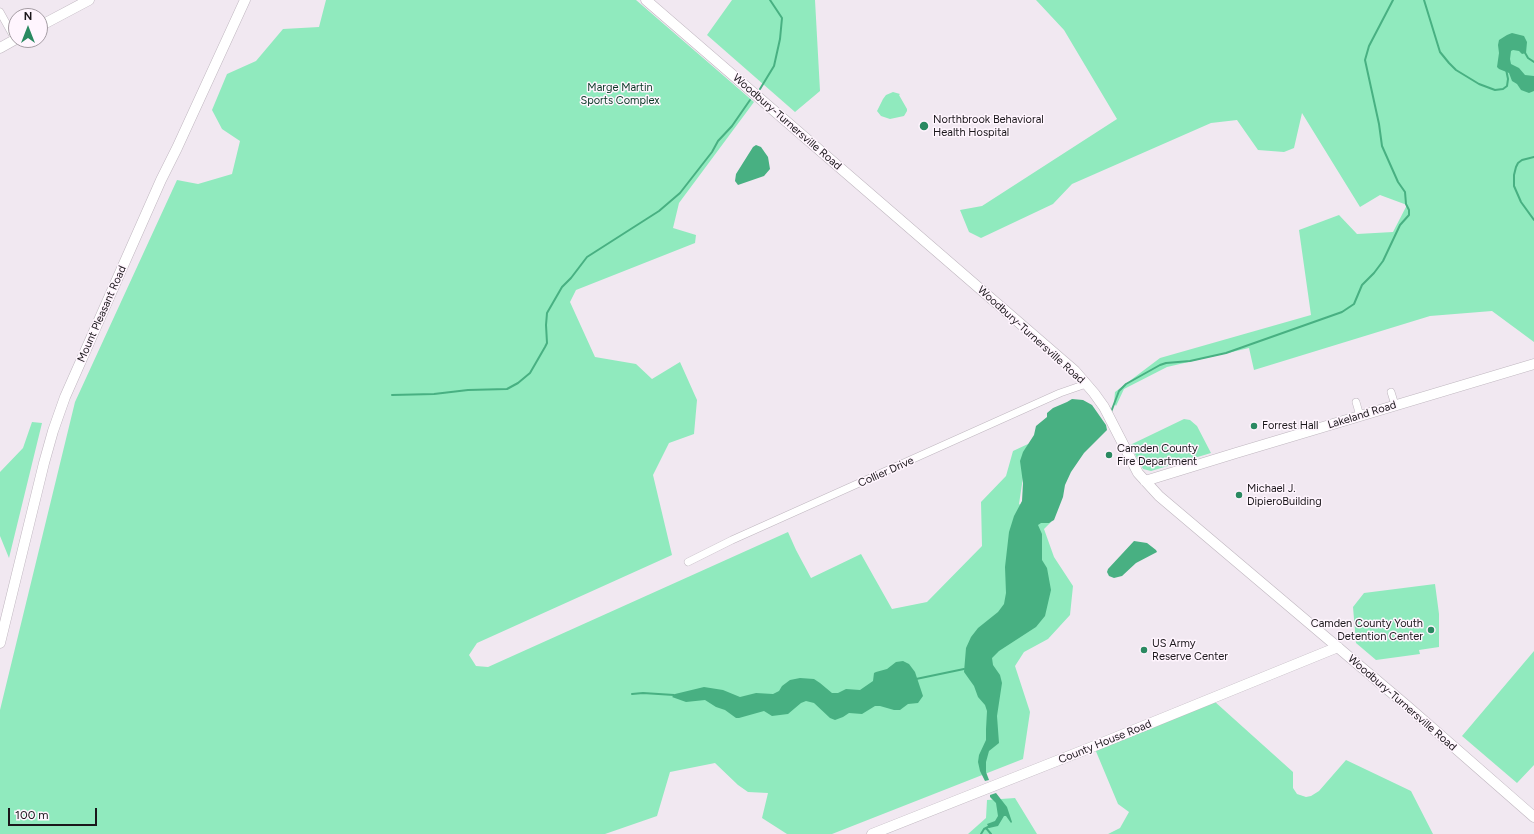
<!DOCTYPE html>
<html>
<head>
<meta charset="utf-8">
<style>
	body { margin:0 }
	#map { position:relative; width:1534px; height:834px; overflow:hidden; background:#f1e8f1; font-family:Figtree,sans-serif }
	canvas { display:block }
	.north { position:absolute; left:8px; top:8px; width:40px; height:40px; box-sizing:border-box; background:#fff5fe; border:1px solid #a49ca3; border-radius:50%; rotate:0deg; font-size:11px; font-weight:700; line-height:16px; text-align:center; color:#1b171b }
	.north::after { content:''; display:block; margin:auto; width:14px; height:18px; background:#2a8961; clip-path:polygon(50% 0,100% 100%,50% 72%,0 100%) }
	.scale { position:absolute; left:8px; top:808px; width:89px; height:18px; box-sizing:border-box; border:2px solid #1b171b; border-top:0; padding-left:5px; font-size:12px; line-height:14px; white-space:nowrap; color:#1b171b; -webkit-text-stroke:3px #fff5fe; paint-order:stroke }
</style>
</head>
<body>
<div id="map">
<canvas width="1534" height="834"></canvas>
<div class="north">N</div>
<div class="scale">100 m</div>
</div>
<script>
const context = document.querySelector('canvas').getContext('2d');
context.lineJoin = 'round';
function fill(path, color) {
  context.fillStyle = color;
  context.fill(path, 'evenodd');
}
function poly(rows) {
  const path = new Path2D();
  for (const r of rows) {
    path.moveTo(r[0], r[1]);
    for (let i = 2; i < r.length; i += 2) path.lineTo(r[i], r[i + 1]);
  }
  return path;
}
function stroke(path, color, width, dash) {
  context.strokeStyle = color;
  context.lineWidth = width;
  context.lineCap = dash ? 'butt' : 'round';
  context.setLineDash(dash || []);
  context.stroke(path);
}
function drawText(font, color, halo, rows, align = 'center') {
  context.font = font + ' Figtree,sans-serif';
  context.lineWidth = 3;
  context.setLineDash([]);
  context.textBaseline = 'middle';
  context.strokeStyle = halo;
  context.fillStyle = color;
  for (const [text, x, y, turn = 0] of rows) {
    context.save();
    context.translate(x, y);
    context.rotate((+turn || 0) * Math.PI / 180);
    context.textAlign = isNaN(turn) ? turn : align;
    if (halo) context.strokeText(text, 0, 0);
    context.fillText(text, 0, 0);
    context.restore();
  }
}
const green = poly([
	[326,0,636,0,754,102,679,203,673,228,696,235,695,243,576,290,570,302,595,357,636,364,652,379,680,362,697,400,694,434,669,443,653,475,672,555,477,643,469,655,476,666,488,667,788,532,796,550,811,578,861,554,892,609,927,602,982,546,981,502,1006,476,1013,451,1028,444,1019,504,1051,522,1044,529,1054,557,1073,586,1070,615,1048,639,1024,652,1015,666,1030,712,1023,759,832,834,787,834,762,818,768,793,748,792,738,785,715,763,670,772,657,816,605,834,0,834,0,710,75,402,177,180,198,184,232,174,240,141,222,129,212,110,227,74,256,61,283,29,319,27],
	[732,0,815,0,820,91,795,112,707,35],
	[1036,0,1534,0,1534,342,1492,311,1430,316,1254,370,1249,348,1167,367,1124,389,1116,406,1114,403,1115,392,1160,358,1311,315,1299,230,1339,215,1357,234,1393,232,1407,205,1380,195,1360,207,1302,113,1294,148,1284,152,1258,150,1237,120,1211,123,1072,184,1053,204,981,238,969,232,960,210,982,206,1117,119,1064,30],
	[893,92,900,94,899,95,907,109,907,111,904,116,890,119,881,116,877,111,883,99,886,95],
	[1184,419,1190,420,1197,426,1211,453,1151,471,1143,469,1130,445],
	[32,422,42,423,9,558,0,536,0,472,23,448],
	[1435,584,1439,614,1439,647,1419,650,1420,654,1376,660,1356,643,1353,607,1364,593],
	[1534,651,1534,765,1517,783,1462,736],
	[1214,701,1293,772,1293,788,1297,794,1306,797,1311,796,1319,791,1346,760,1411,791,1433,834,1108,834,1120,828,1129,812,1118,804,1095,749],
	[1015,798,1037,834,968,834,986,818,987,800]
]);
const water = poly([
	[1512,33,1524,36,1527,42,1526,53,1522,54,1519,51,1513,50,1511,51,1510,59,1511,64,1519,68,1525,75,1534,76,1534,91,1529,93,1521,90,1517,84,1512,81,1509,73,1499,69,1497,67,1499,53,1498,45,1499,40,1507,35],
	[756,145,761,147,768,157,770,169,764,176,738,185,735,181,736,174,753,147],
	[1072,399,1083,400,1092,405,1106,425,1107,430,1084,453,1071,472,1065,485,1063,497,1054,520,1049,523,1041,523,1038,525,1042,534,1042,560,1047,568,1051,590,1045,616,1036,627,999,651,992,658,993,665,1000,675,1002,683,997,716,999,743,989,751,986,762,986,772,989,780,985,781,980,771,978,762,979,755,986,740,986,729,987,711,985,705,978,697,974,686,964,672,966,648,971,637,978,628,998,612,1004,604,1006,593,1005,567,1009,532,1014,516,1022,501,1023,483,1020,461,1023,452,1034,435,1036,426,1047,417,1047,413,1053,408,1067,402],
	[1134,541,1147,543,1156,550,1157,552,1136,563,1122,576,1114,578,1109,576,1107,572,1108,569],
	[903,661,909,664,915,672,923,696,918,703,908,704,900,710,894,710,880,706,875,706,862,714,849,713,843,717,835,720,830,718,814,703,806,701,801,703,788,714,772,716,764,711,739,718,736,718,725,710,716,707,705,700,686,702,672,697,675,694,704,687,723,690,740,697,756,693,773,694,779,691,782,686,790,680,800,678,814,679,820,683,832,693,838,693,846,689,860,690,873,681,874,673,876,672,887,669,896,662],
	[996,793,1007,807,1012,822,1011,823,1006,816,1004,816,998,826,989,828,987,824,995,821,998,816,996,803,990,797,990,795]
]);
const stream = poly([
	[1424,0,1440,52,1449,63,1456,70,1479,84,1495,90,1503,89,1507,86,1508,79,1506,69],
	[1524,51,1528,58,1534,62],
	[760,89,774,66,780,39,782,18,770,0],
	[1534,157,1522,160,1518,163,1516,167,1514,175,1514,186,1521,202,1534,220],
	[392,395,434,394,468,390,507,389,518,383,530,373,545,347,547,343,546,325,547,313,562,287,571,278,587,257,659,211,680,193,712,152,718,141,732,126,750,100],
	[1111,412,1119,391,1126,384,1160,365,1166,363,1190,361,1226,353,1342,312,1354,304,1362,285,1374,273,1383,261,1400,225,1409,215,1409,210,1406,204,1405,192,1398,182,1382,146,1379,124,1365,60,1369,46,1393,0],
	[916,679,964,669],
	[632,694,643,693,674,695],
	[986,828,991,834],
	[981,834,984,829,990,826]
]);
const street = poly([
	[0,12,15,39],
	[1391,392,1395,405],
	[1356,402,1360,416],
	[688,562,732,540,1060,393,1086,384]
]);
const secondary = poly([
	[646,0,1075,371,1094,393,1104,407,1138,473,1159,496,1406,705,1534,817],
	[40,26,89,0],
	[0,48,16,39],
	[1145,481,1236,453,1534,364],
	[0,643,44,463,53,431,65,397,161,180,177,148,245,0],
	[872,834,1102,743,1338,647]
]);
const markers = [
	[924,126,5,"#2a8961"],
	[1254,426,4,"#2a8961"],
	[1109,455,4,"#2a8961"],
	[1239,495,4,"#2a8961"],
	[1431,630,4,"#2a8961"],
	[1144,650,4,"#2a8961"]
];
const parkNames = [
	["Marge Martin",620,88],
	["Sports Complex",620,101]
];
const poiNames = [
	["Northbrook Behavioral",933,120],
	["Health Hospital",933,133],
	["Forrest Hall",1262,426],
	["Camden County",1117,449],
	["Fire Department",1117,462],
	["Michael J.",1247,489],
	["DipieroBuilding",1247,502],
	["Camden County Youth",1423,624,"right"],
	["Detention Center",1423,637,"right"],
	["US Army",1152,644],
	["Reserve Center",1152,657]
];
const streetNames = [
	["Woodbury-Turnersville Road",787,122,41],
	["Mount Pleasant Road",102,314,-66],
	["Woodbury-Turnersville Road",1031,335,42],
	["Lakeland Road",1362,415,-17],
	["Collier Drive",886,472,-24],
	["Woodbury-Turnersville Road",1402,703,41],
	["County House Road",1105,742,-22]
];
fill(green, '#90eabe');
fill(water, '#48b082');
stroke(stream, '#48b082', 2);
stroke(street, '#bfb6bf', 8);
stroke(secondary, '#bfb6bf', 11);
stroke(street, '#fff', 7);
stroke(secondary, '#fff', 10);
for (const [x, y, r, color] of markers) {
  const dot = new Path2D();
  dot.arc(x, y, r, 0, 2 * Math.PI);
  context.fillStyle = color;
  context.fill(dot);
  stroke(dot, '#fff5fe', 1.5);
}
drawText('11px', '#093724', '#fff5fe', parkNames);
drawText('11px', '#1b171b', '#fff5fe', poiNames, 'left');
drawText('11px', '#1b171b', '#fff5fe', streetNames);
</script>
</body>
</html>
